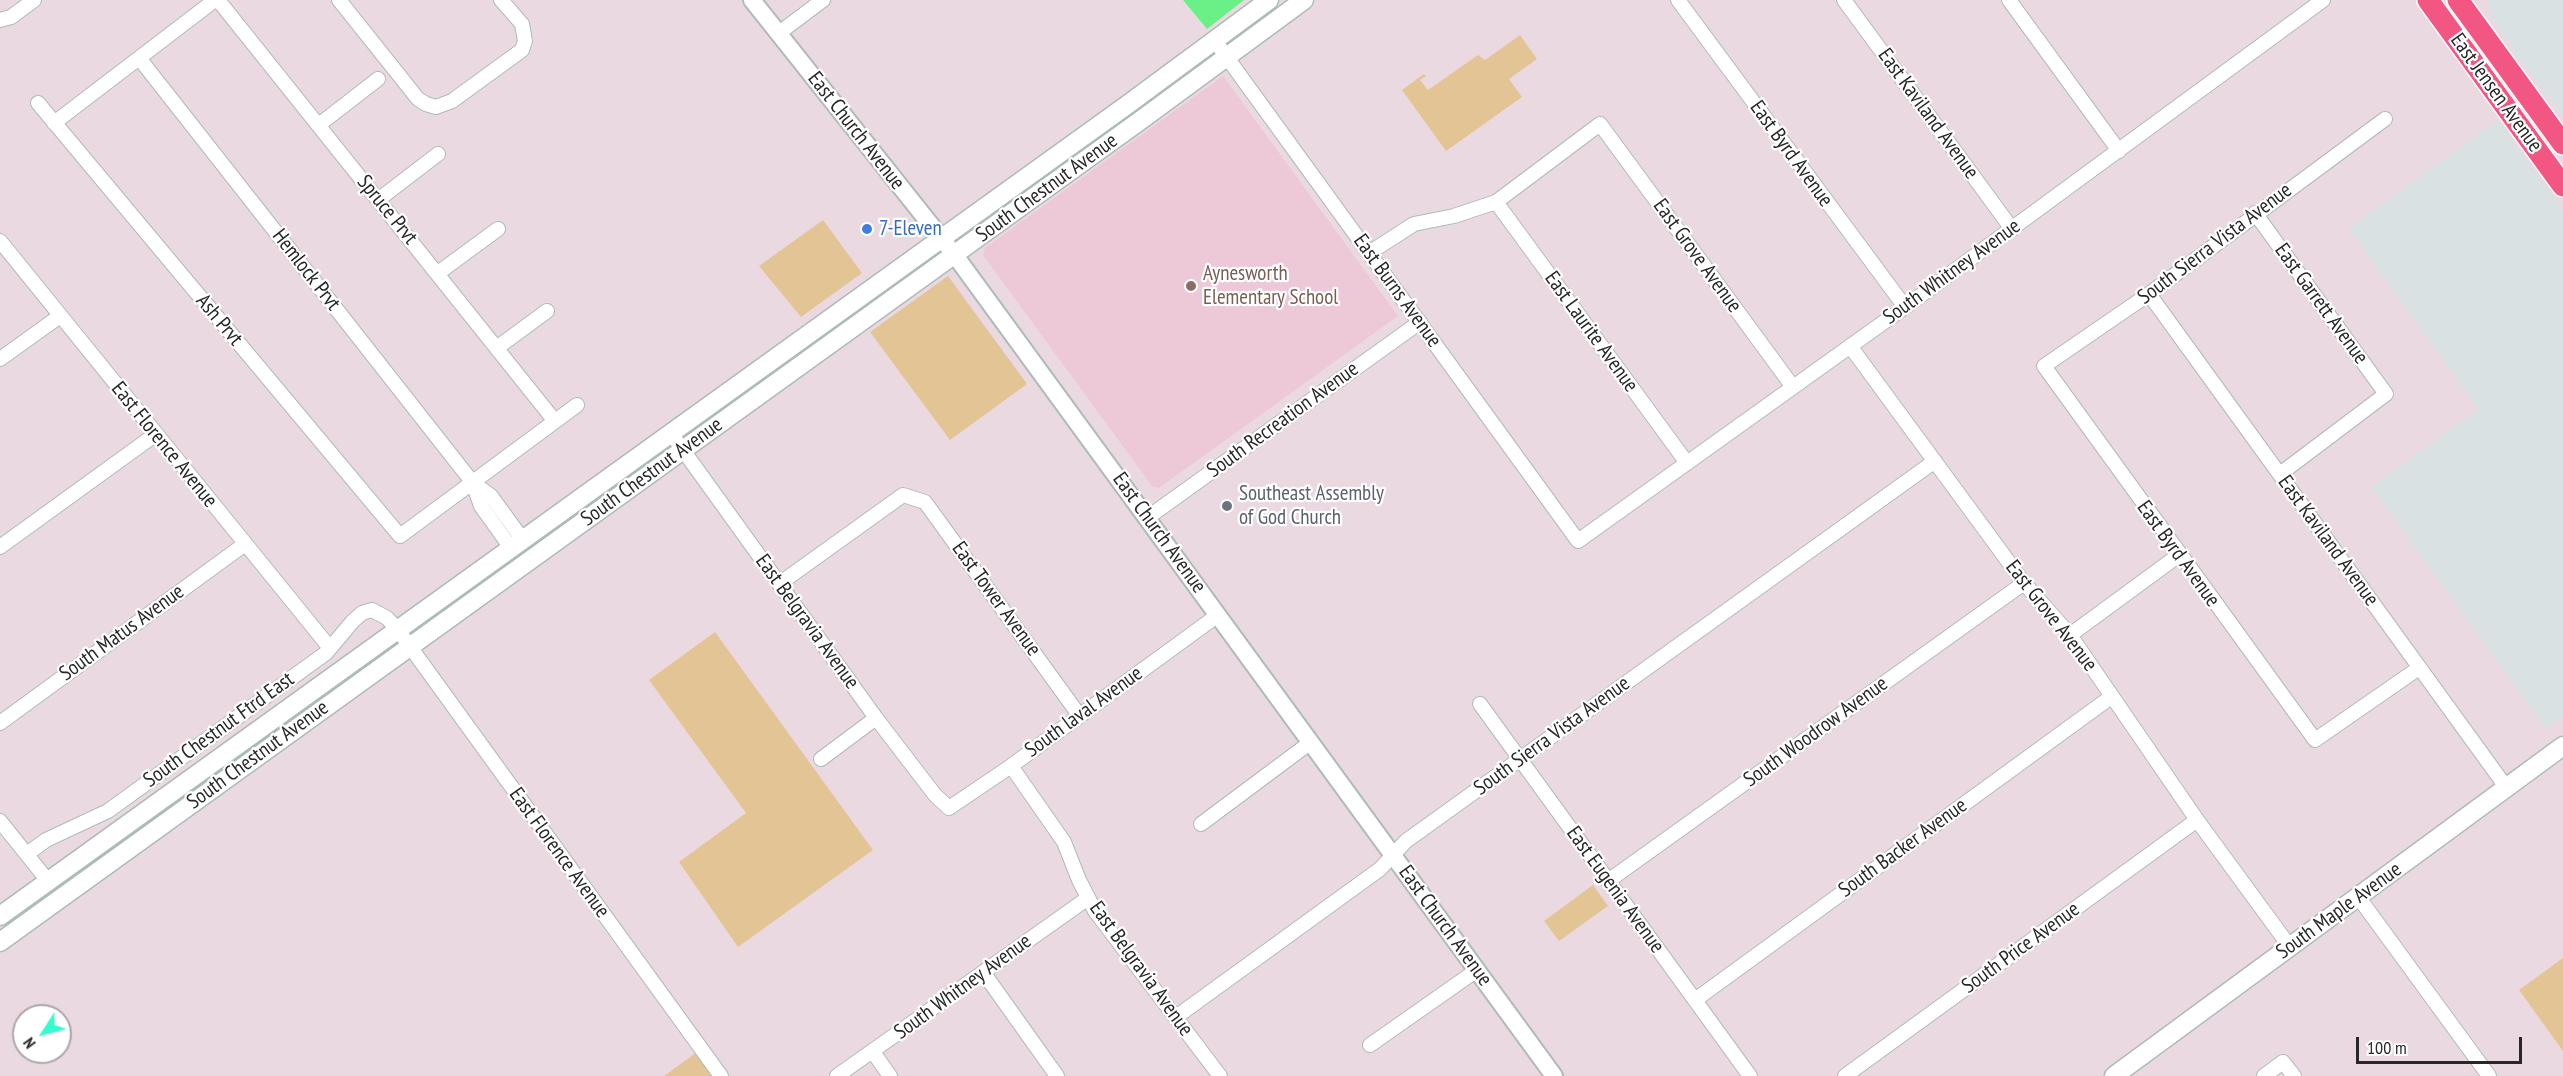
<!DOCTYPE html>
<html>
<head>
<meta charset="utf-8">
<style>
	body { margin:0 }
	#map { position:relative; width:2563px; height:1076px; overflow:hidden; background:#ebd9e2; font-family:"PT Sans Narrow",sans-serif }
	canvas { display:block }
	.north { position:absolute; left:12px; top:1004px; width:60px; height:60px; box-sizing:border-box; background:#fff; border:2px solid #a9a9a9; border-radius:50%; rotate:234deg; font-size:16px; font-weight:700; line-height:24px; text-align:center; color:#282828 }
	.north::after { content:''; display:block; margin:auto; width:21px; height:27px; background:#35fccc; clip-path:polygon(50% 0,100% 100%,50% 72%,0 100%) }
	.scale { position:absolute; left:2356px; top:1037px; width:166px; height:27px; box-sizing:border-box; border:3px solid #282828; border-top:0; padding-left:8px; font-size:18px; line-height:21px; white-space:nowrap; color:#282828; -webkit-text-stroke:4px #fff; paint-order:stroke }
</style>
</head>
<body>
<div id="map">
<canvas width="2563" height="1076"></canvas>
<div class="north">N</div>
<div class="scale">100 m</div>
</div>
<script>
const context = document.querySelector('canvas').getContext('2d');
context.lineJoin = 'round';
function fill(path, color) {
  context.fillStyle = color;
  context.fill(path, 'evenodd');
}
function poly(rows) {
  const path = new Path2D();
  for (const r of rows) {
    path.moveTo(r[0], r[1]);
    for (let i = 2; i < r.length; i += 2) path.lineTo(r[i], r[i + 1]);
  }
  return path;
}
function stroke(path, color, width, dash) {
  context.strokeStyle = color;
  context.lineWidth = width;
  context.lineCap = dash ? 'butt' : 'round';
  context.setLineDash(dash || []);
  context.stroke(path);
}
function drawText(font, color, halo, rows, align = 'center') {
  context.font = font + ' "PT Sans Narrow",sans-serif';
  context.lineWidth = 4.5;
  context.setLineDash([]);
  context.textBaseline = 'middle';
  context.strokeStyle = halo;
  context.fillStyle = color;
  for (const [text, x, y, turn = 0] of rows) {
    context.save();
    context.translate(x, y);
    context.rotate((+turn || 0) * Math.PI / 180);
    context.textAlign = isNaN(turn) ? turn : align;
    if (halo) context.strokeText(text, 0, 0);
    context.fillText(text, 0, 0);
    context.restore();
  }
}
const industrial = poly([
	[2488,0,2563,0,2563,118,2490,17],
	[2498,120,2563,210,2563,717,2546,729,2371,487,2478,409,2348,228]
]);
const education = poly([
	[1223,76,1398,316,1159,488,1152,486,983,255,985,248]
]);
const green = poly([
	[1520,35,1537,59,1509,79,1522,97,1446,151,1402,90,1424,74,1426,76,1420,80,1428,90,1478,55,1485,60],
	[823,220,862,273,801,317,759,266],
	[948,276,1027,384,950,440,870,332],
	[715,632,873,850,738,947,679,862,746,813,649,680],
	[1593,885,1608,906,1559,941,1544,921],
	[2563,958,2563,1051,2519,990],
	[697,1052,715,1076,664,1076]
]);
const water = poly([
	[1183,0,1244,0,1207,29]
]);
const minor = poly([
	[218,0,554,420],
	[339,0,418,99,426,104,436,107,452,101,522,50,525,41,522,24,501,0],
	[1678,0,1905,307],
	[1844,0,2012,229],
	[2009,0,2119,151],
	[0,20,11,17,34,0],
	[779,33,823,0],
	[1215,41,1578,541,1905,307,2323,0],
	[139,58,473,483,491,496,523,540],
	[38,103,400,536,577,405],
	[2385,119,2149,294,2044,366,2315,740,2419,668],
	[54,123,215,0],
	[320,124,378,79],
	[378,200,438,154],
	[1496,202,1687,463],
	[2255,213,2386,394,2280,474],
	[0,241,330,648],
	[1369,253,1414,224,1454,216,1496,202,1600,124,1793,387],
	[438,273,498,229],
	[2149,294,2506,787],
	[1850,346,2024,583,2070,635,2197,820,2290,947],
	[498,347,547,311],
	[0,359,60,316],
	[670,432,876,718,935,795,949,808,1011,766,1218,615],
	[473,483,481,506,511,548],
	[1147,518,1420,322],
	[0,547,156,434],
	[779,584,903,495,925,502,1079,715],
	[2070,635,2179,555],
	[1480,704,1750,1076],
	[0,723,245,544],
	[821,759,876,718],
	[1011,766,1064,842,1079,880,1095,911,1220,1076],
	[0,821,48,881],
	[1201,824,1311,742],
	[27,854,46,840,108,811,326,653,353,621,362,613,372,610,387,618,398,630,721,1076],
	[1608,881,2024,583],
	[2359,898,2489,1076],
	[983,972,1057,1076],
	[1695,1000,2111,697],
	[1176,1017,1380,869,1406,841,1935,461],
	[1370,1045,1477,970],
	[873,1052,890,1076],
	[837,1076,1088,898],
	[1845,1076,2197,820],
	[2264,1076,2283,1062,2294,1076]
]);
const tertiary = poly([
	[752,0,954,254,1554,1076]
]);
const secondary = poly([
	[0,916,1127,105,1269,0],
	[0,942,1141,120,1304,0],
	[2114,1076,2563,746]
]);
const primary = poly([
	[2428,0,2563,186],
	[2458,0,2563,144]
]);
const markers = [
	[867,229,6,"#3f7fe0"],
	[1191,286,6,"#8d6e63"],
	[1227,506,6,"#6b7280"]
];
const streetNames = [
	["East Jensen Avenue",2496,93,54],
	["East Kaviland Avenue",1928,114,54],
	["East Church Avenue",856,131,52],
	["East Byrd Avenue",1791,154,54],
	["South Chestnut Avenue",1047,188,-36],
	["Spruce Prvt",387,210,51],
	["South Sierra Vista Avenue",2215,244,-37],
	["East Grove Avenue",1697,256,54],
	["Hemlock Prvt",306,270,52],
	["South Whitney Avenue",1952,272,-36],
	["East Burns Avenue",1397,291,54],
	["East Garrett Avenue",2321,304,54],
	["Ash Prvt",219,320,50],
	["East Laurite Avenue",1591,332,54],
	["South Recreation Avenue",1283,420,-36],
	["East Florence Avenue",164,445,51],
	["South Chestnut Avenue",652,472,-36],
	["East Church Avenue",1159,533,54],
	["East Kaviland Avenue",2328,541,54],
	["East Byrd Avenue",2178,554,54],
	["East Tower Avenue",996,599,54],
	["East Grove Avenue",2051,616,52],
	["East Belgravia Avenue",807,622,54],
	["South Matus Avenue",122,633,-36],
	["South laval Avenue",1084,712,-36],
	["South Chestnut Ftrd East",219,730,-36],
	["South Woodrow Avenue",1816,732,-36],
	["South Sierra Vista Avenue",1552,736,-36],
	["South Chestnut Avenue",258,755,-36],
	["South Backer Avenue",1903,848,-36],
	["East Florence Avenue",559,853,54],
	["East Eugenia Avenue",1615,890,54],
	["South Maple Avenue",2339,911,-36],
	["East Church Avenue",1445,926,54],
	["South Price Avenue",2021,948,-36],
	["East Belgravia Avenue",1141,969,54],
	["South Whitney Avenue",963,987,-36]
];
const shopNames = [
	["7-Eleven",879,229]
];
const educationNames = [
	["Aynesworth",1203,274],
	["Elementary School",1203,298]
];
const worshipNames = [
	["Southeast Assembly",1239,494],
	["of God Church",1239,518]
];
fill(industrial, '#dae1e3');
fill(education, '#edc8d6');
fill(green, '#e3c494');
fill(water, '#69f086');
stroke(minor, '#adbcb9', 16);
stroke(tertiary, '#adbcb9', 20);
stroke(secondary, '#adbcb9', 21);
stroke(primary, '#fff', 24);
stroke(minor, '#fff', 14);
stroke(tertiary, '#fff', 16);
stroke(secondary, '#fff', 18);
stroke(primary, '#f25783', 21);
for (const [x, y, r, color] of markers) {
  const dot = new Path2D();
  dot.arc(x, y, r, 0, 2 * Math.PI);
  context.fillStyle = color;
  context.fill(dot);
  stroke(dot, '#fff', 2);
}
drawText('21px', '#282828', '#fff', streetNames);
drawText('21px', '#366cbe', '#fff', shopNames, 'left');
drawText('21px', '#785e54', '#fff', educationNames, 'left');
drawText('21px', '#5b616d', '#fff', worshipNames, 'left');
</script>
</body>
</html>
